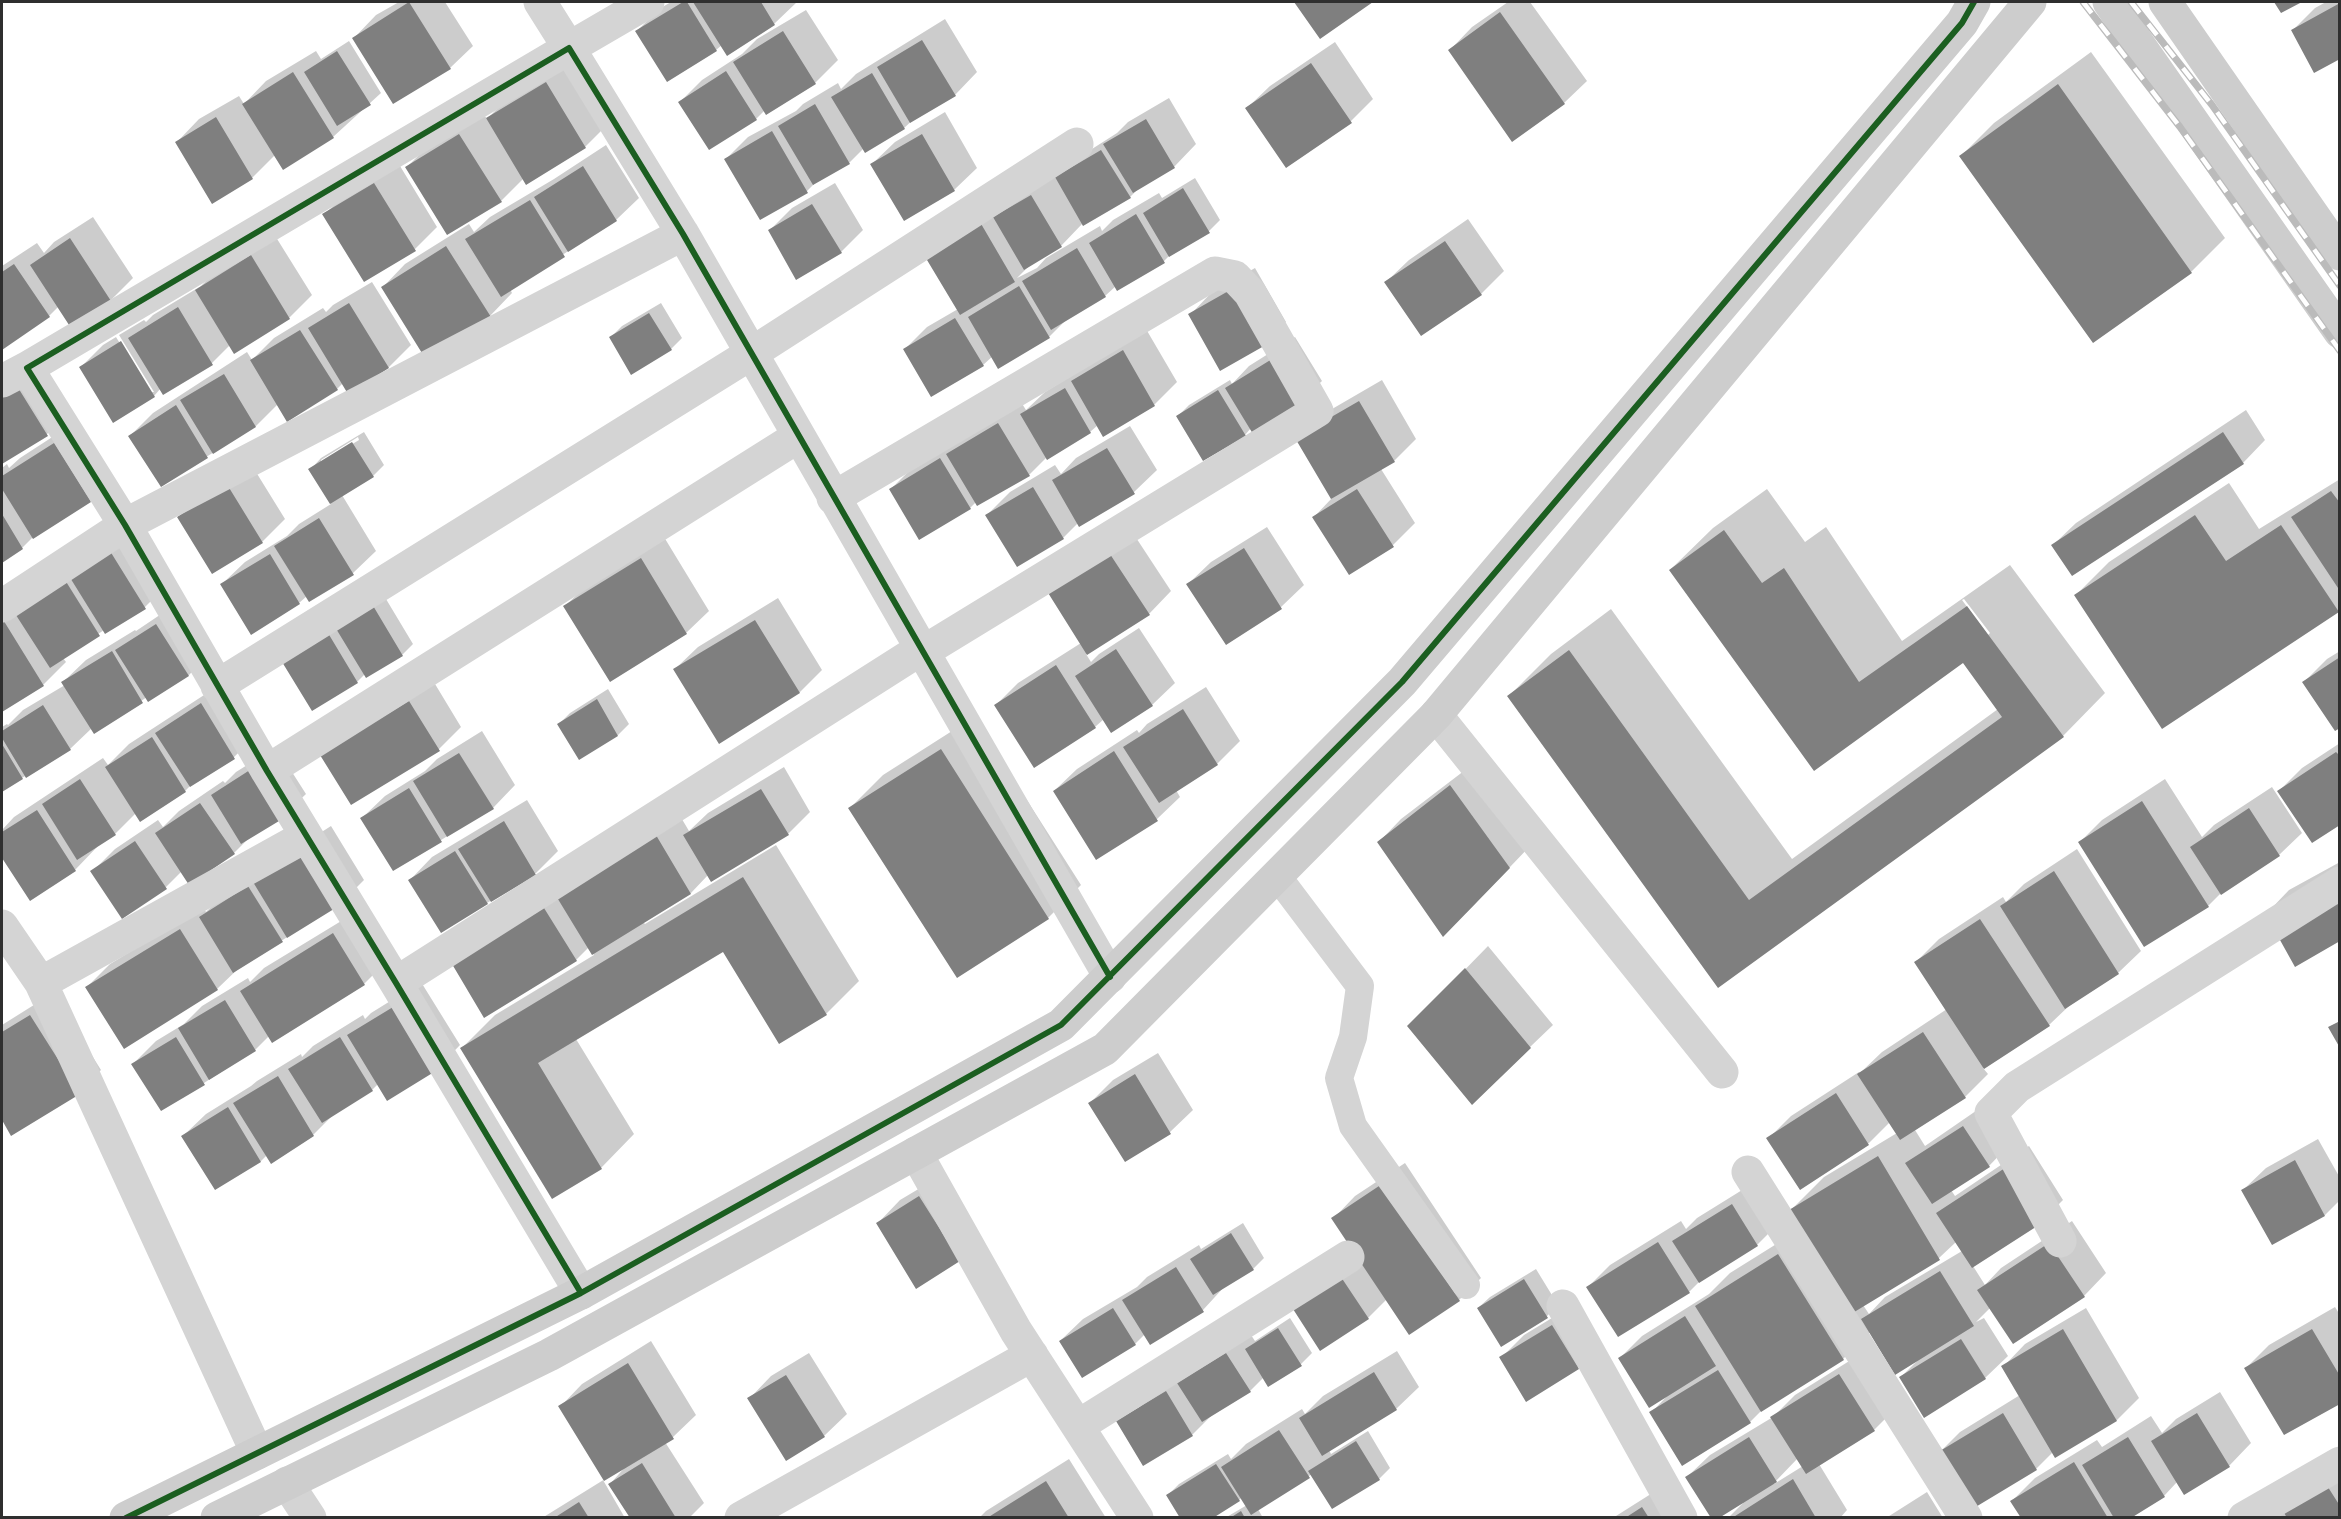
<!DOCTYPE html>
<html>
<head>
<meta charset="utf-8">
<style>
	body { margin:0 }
	#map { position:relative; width:2341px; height:1519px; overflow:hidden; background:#fff; font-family:"DejaVu Sans",sans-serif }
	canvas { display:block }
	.frame { position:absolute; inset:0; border:3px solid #2f2f2f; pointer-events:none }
</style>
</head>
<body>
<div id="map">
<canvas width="2341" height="1519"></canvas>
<div class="frame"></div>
</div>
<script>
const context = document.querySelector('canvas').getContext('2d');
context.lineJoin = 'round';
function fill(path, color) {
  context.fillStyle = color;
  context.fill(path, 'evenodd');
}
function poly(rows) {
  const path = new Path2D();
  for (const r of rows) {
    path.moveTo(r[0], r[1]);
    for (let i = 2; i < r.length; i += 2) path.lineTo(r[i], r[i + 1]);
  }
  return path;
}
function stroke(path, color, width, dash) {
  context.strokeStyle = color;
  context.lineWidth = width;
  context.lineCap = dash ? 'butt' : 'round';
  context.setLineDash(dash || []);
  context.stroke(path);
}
const shadow = poly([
	[399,2,445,2,473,46,450,68,354,38,376,15],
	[671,2,797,2,774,24,722,45,716,50,637,31,659,9],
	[1296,2,1371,2,1321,37],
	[1508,2,1530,2,1587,81,1564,103,1450,50,1472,27],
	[2326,2,2340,2,2340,57,2293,30,2315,8],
	[806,10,838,60,815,83,767,113,765,110,756,119,680,102,702,80,742,54,757,39],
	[945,19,977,72,955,95,914,119,904,128,864,148,849,163,818,180,807,191,760,218,726,159,748,137,796,111,803,104,838,83,841,89,856,74],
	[349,41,381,93,333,137,275,155,252,178,177,142,199,119,239,96,244,104,266,81,316,51,321,59],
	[1335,42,1373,99,1351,121,1286,166,1247,108,1270,86],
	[2091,52,2225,238,2192,271,2094,341,1961,156,1994,123],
	[569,60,608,124,585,147,524,178,501,201,407,167,429,145,482,112,487,119,510,96],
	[1169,98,1196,144,1174,167,1139,188,1130,197,1083,223,1061,246,1033,262,1017,278,1037,268,1046,258,1100,226,1102,231,1113,220,1159,193,1162,198,1195,178,1220,220,1209,231,1171,254,1164,261,1116,286,1105,296,1067,319,1049,337,993,356,983,365,905,349,927,327,958,309,926,255,1117,133,1128,122],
	[945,112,977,168,954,190,872,164,895,142],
	[606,145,639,198,616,220,510,289,512,293,490,316,383,287,405,264,469,224,474,232,490,217,554,179],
	[397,161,437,227,415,249,324,215,347,192],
	[835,183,863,230,841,252,770,230,792,208],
	[93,217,133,278,111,300,59,306,49,316,2,348,2,266,37,243,44,253,54,242],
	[1468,219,1504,271,1481,294,1386,282,1409,260],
	[274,234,312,295,289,318,230,345,212,363,164,393,161,388,154,396,81,367,103,345,116,337,150,392,154,392,119,335,144,320,146,322,153,315,201,286,219,268],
	[1255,268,1286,322,1263,345,1190,315,1212,292],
	[372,282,411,345,389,367,349,392,343,383,337,389,278,404,256,426,161,485,130,436,153,413,247,352,252,360,274,338,323,308,326,312,333,305],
	[661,303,682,338,671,349,611,337,622,326],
	[1146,329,1177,382,1154,405,1098,425,1090,432,1047,457,1029,475,976,502,970,508,891,489,913,467,1021,402,1026,410,1045,392],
	[1295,337,1322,381,1299,403,1251,428,1245,435,1178,416,1189,405,1230,380,1232,384,1249,366],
	[40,364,69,412,47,434,2,462,2,388],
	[1382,380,1416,439,1394,461,1381,469,1415,523,1393,545,1314,517,1332,498,1297,438,1320,416],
	[2246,410,2265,440,2243,463,2053,545,2076,523],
	[77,421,113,479,90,501,32,538,22,548,2,561,2,468,7,464,9,468,20,458],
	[1130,426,1157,470,1134,492,1079,525,1078,523,1063,538,987,515,1010,492,1055,465,1061,474,1076,458],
	[364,432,384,465,373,476,342,495,376,551,353,573,309,600,307,596,299,603,251,633,222,584,245,562,287,536,299,524,331,504,310,470,321,458],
	[358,437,359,440,321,463,321,460],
	[251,464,285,519,262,542,212,572,178,517,201,495],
	[2340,479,2338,611,2076,595,2109,562,2229,483,2259,529],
	[1767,489,1805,542,1826,527,1902,641,2010,565,2105,693,2063,736,1718,986,1509,696,1551,654,1611,609,1792,859,1998,709,1964,661,1815,769,1670,570,1713,528],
	[1964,599,1990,633,1988,635,1962,600],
	[1129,527,1171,591,1149,614,1086,654,1091,662,1099,654,1139,628,1175,683,1152,705,1104,719,1095,727,996,705,1018,683,1081,643,1047,588],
	[1267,527,1304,585,1281,607,1188,584,1211,562],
	[133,529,167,585,145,607,104,630,63,658,66,662,43,685,2,710,2,612],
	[664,537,709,611,686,633,565,606,588,584],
	[383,594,413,644,402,655,365,674,357,682,313,709,281,657],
	[778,598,822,670,800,692,719,742,675,669,698,647],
	[179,602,211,652,189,675,149,700,147,697,95,732,92,728,70,749,2,790,2,727,7,724,8,725,23,710,65,685,63,682,86,660,135,630,136,631],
	[2340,651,2340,726,2304,682,2327,659],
	[432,679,461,727,439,749,322,755],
	[224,682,257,735,234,757,192,784,185,791,136,813,115,834,96,846,97,847,75,870,30,899,2,855,2,830,14,817,103,758,108,765,129,744],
	[1206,687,1240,741,1217,764,1176,790,1180,797,1157,819,1097,858,1054,791,1077,769,1137,730,1139,733,1147,724],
	[608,689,629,724,618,735,580,758,559,724,570,713],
	[974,717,1081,885,1048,918,850,808,883,775],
	[482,731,515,785,493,808,394,869,362,818,385,796,425,771,437,759],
	[2340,743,2340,823,2279,791,2302,768],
	[276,747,306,794,283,816,251,836,234,853,182,871,166,887,92,872,115,849,158,820,163,827,179,811,223,781,225,783,236,772],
	[1473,764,1532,844,1466,913,1379,842,1401,819],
	[784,767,810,812,788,834,708,875,691,893,643,922,645,924,776,845,859,981,826,1014,724,950,576,1039,634,1134,601,1168,462,1048,495,1015,594,955,589,947,576,960,485,1016,453,965,673,804,689,831,708,813],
	[2165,779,2202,837,2214,825,2272,787,2302,833,2279,855,2221,893,2208,906,2145,945,2080,842,2102,820],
	[527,800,558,851,536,873,487,903,410,880,432,857],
	[331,826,364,880,341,903,240,967,217,989,124,1047,87,987,110,964,203,907,206,912,223,895],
	[2077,849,2141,951,2118,973,2070,1005,2049,1025,1983,1068,1988,1074,1965,1097,1915,1130,1925,1146,1986,1104,2011,1143,1989,1166,1951,1190,1955,1196,2029,1146,2063,1200,2041,1222,1973,1266,1985,1285,2001,1268,2072,1221,2106,1273,2084,1296,1990,1308,1976,1322,1984,1318,2008,1356,1985,1378,1901,1377,1919,1359,1870,1332,1843,1359,1765,1407,1750,1422,1683,1464,1651,1413,1667,1396,1620,1358,1642,1336,1709,1294,1730,1273,1802,1228,1791,1210,1824,1177,1897,1133,1890,1122,1869,1143,1800,1188,1768,1139,1791,1116,1859,1072,1860,1073,1882,1052,1947,1009,1916,962,1939,939,2003,897,2006,902,2024,884],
	[1956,1242,1962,1251,1885,1297,1869,1314,1863,1305,1939,1258],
	[2340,862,2340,940,2267,913,2289,890],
	[356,912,387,961,364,984,269,1036,255,1050,204,1083,133,1064,156,1041,184,1024,202,1006,248,978,250,982,264,968],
	[1488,946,1553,1025,1530,1047,1409,1027],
	[421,982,460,1045,438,1068,378,1084,372,1090,336,1112,313,1135,267,1155,261,1161,215,1188,183,1136,206,1114,251,1086,257,1081,301,1054,302,1057,313,1046,363,1015,365,1019,371,1013],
	[53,993,101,1070,79,1092,12,1134,2,1117,2,1025],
	[1158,1053,1193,1110,1170,1132,1126,1160,1090,1103,1113,1080],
	[2318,1139,2340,1178,2340,1200,2325,1215,2273,1243,2243,1190,2266,1168],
	[1405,1163,1481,1278,1459,1300,1387,1299,1368,1318,1295,1309,1360,1259,1333,1219,1355,1196],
	[942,1175,981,1237,878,1223,900,1200],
	[1755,1182,1779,1223,1757,1245,1701,1280,1689,1292,1588,1287,1610,1265,1681,1221,1686,1229,1697,1218],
	[1243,1223,1264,1258,1253,1269,1225,1286,1203,1310,1145,1334,1135,1344,1082,1376,1060,1341,1083,1319,1137,1287,1147,1277,1199,1245,1201,1249],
	[1536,1269,1558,1305,1547,1316,1501,1345,1478,1308,1490,1297],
	[1575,1304,1600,1345,1578,1368,1501,1358,1524,1335],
	[2335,1307,2340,1315,2340,1402,2246,1368,2269,1345],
	[2086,1308,2139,1398,2117,1420,2056,1456,2053,1452,2036,1469,1970,1509,1937,1455,1960,1432,2020,1395,2003,1367,2025,1344],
	[1290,1318,1312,1353,1301,1364,1264,1377,1250,1391,1214,1413,1192,1435,1143,1464,1140,1399,1249,1332,1255,1341],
	[651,1341,696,1415,673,1437,665,1442,704,1503,689,1518,631,1518,610,1484,627,1465,603,1480,625,1518,542,1518,605,1479,560,1407,582,1384],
	[1397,1351,1419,1387,1396,1409,1329,1450,1331,1454,1368,1431,1390,1468,1379,1479,1312,1474,1258,1509,1263,1518,1225,1518,1247,1505,1242,1497,1239,1500,1168,1495,1179,1484,1228,1454,1231,1459,1246,1444,1302,1409,1305,1414,1323,1396],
	[809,1353,847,1414,824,1436,749,1399,771,1376],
	[1862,1353,1896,1408,1874,1430,1819,1464,1847,1510,1840,1518,1728,1518,1743,1503,1687,1477,1710,1455,1773,1417,1795,1395],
	[1798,1458,1803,1466,1774,1484,1774,1483],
	[2220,1392,2251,1443,2229,1466,2177,1482,2164,1496,2128,1518,2022,1518,2012,1501,2035,1478,2097,1440,2102,1447,2151,1416,2162,1433,2176,1419],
	[1069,1459,1106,1518,979,1518,986,1511],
	[2340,1468,2340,1518,2251,1518],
	[1665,1485,1685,1518,1614,1518,1616,1516],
	[1927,1492,1943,1518,1886,1518]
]);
const building = poly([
	[409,2,451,69,393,104,352,38],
	[683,2,687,2,717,51,667,82,635,31],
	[693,2,761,2,775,25,727,56],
	[1294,2,1373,2,1320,39],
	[2274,2,2302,2,2281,13],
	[2340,3,2340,59,2314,73,2291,30],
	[1500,12,1565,104,1512,142,1448,50],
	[783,31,816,84,766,115,733,62],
	[922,40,956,96,910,123,877,67],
	[337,51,371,105,337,126,304,72],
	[1311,63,1352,123,1286,168,1245,108],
	[726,71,757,120,709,150,678,102],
	[293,72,334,138,283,170,242,104],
	[872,73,905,129,865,153,831,97],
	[546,82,586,148,526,185,486,118],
	[2058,84,2192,273,2093,343,1959,156],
	[815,104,850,164,813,185,778,126],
	[216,117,253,179,212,204,175,142],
	[1146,119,1175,168,1133,193,1103,144],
	[772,131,808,193,760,220,724,159],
	[459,134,502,202,447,235,405,167],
	[922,134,955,191,904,221,870,164],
	[1101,150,1131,198,1083,226,1055,177],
	[583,166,617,221,568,252,534,197],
	[374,183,416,251,364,282,322,214],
	[1183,188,1210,233,1169,257,1143,213],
	[1031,195,1062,247,1024,270,993,217],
	[530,200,565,257,501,297,465,239],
	[812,204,842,253,796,280,768,230],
	[1136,214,1165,263,1117,291,1089,243],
	[980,222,1015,282,960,315,924,255],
	[70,238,111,301,71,328,30,265],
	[1445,241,1482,295,1421,336,1384,282],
	[446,246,491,317,425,358,381,287],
	[1077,248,1106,297,1051,330,1022,281],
	[251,255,290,319,234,354,195,290],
	[14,264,50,317,2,350,2,272],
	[1019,286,1050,338,998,369,968,317],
	[1232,289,1264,346,1220,371,1188,314],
	[349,303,389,368,348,394,308,328],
	[178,307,213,365,163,395,128,338],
	[649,313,672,350,631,375,609,337],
	[955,318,984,366,931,397,903,349],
	[300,330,338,390,287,422,250,360],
	[121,341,155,397,113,423,79,367],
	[1123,350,1155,406,1103,437,1071,381],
	[1272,359,1300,404,1253,434,1225,388],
	[224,374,256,427,213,454,180,400],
	[17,386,48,436,2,464,2,396],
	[1065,388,1091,433,1047,460,1020,414],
	[1218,390,1246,436,1203,461,1176,416],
	[1359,401,1395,462,1331,499,1295,438],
	[176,405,208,458,161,487,128,436],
	[998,423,1030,476,977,506,946,454],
	[2223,432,2244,464,2072,576,2051,545],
	[352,442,374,477,330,504,308,469],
	[54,443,91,502,33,539,2,489,2,476],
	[1107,448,1135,494,1079,527,1052,480],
	[940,458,971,509,919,540,889,489],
	[228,486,263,543,212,574,177,517],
	[1033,487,1064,539,1017,567,985,515],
	[1357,489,1394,547,1349,575,1312,517],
	[2331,491,2340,503,2340,591,2291,517],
	[2,514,23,549,2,563],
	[2195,515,2226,561,2281,525,2339,612,2162,729,2074,595],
	[319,518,354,575,309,602,274,546],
	[1724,530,1762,583,1784,568,1859,682,1967,606,2064,737,1718,988,1507,696,1569,650,1749,900,2002,717,1963,663,1814,771,1669,570],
	[1106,548,1150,615,1087,655,1045,588],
	[1244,548,1282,609,1226,645,1186,584],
	[110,551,146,609,105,634,69,576],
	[270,554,300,604,251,635,220,584],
	[641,558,687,634,610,682,563,606],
	[65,580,100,636,50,668,14,612],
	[372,604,403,656,366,678,335,627],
	[2,618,44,686,2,712],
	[755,620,800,693,719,744,673,669],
	[156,624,189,676,148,702,115,650],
	[325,628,358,683,312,711,279,657],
	[1116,649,1153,706,1111,733,1075,676],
	[112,651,143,703,94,734,61,682],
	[2340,657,2340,728,2335,731,2302,682],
	[1056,665,1096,728,1034,768,994,705],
	[597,699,618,736,579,760,557,724],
	[409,701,440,751,351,805,320,755],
	[201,703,235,759,190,787,155,733],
	[43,705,71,750,26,778,2,738,2,731],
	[1183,709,1218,765,1159,803,1123,747],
	[152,737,186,792,140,822,105,767],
	[2,744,23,779,2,792],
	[941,749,1049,919,957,978,848,808],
	[1114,751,1158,821,1096,860,1053,791],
	[2336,752,2340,756,2340,825,2312,843,2277,791],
	[459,753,494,809,447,837,413,781],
	[253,768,284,818,241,844,211,795],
	[80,779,116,835,77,860,42,804],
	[1450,785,1510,868,1443,937,1377,842],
	[409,788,442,842,393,871,360,818],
	[761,789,789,835,711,882,683,835],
	[2142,801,2209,907,2144,947,2078,842],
	[200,803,235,854,189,885,155,833],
	[2249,808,2280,856,2221,895,2190,847],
	[37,810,76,871,30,901,2,858,2,832],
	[504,821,536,875,491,902,458,849],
	[650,825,691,894,592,955,550,886],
	[135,841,167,889,122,919,90,871],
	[308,848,342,904,287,938,253,882],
	[455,851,488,904,441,933,408,880],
	[2054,871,2119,974,2065,1009,2000,906],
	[743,877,827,1015,779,1044,723,952,538,1063,602,1169,552,1199,460,1048],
	[2323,880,2340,908,2340,941,2295,967,2265,913],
	[248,886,283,942,233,973,199,917],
	[544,908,577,961,484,1018,452,964],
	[1980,919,2050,1026,1984,1069,1914,962],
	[180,929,218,990,124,1049,85,987],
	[333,933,365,985,272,1043,240,991],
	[1465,968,1531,1048,1472,1105,1407,1026],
	[225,1000,256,1051,209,1080,178,1028],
	[398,1004,439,1069,387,1101,347,1035],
	[30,1015,80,1094,11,1136,2,1120,2,1032],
	[2340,1021,2340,1048,2328,1027],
	[1923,1032,1966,1098,1900,1140,1857,1074],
	[176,1037,205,1085,161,1111,131,1064],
	[340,1037,373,1091,322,1123,288,1069],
	[1135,1074,1171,1134,1125,1162,1088,1103],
	[278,1076,314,1136,271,1164,233,1103],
	[1836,1093,1869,1145,1800,1190,1766,1138],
	[228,1107,261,1162,215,1190,181,1136],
	[1963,1126,1990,1167,1932,1204,1905,1163],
	[1878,1156,1940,1260,1851,1314,1789,1210],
	[2295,1160,2325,1216,2272,1245,2241,1190],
	[2005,1168,2042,1223,1972,1268,1936,1213],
	[1382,1184,1460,1301,1409,1335,1331,1218],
	[919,1196,960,1261,916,1289,876,1223],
	[1732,1204,1758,1246,1699,1283,1672,1241],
	[1231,1233,1254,1270,1213,1295,1190,1259],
	[1658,1242,1690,1293,1618,1337,1586,1287],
	[2049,1243,2085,1297,2013,1344,1977,1290],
	[1778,1254,1844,1360,1761,1412,1695,1306],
	[1176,1267,1204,1312,1150,1345,1122,1300],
	[1940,1271,1974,1326,1895,1375,1861,1319],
	[1341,1277,1369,1319,1320,1351,1293,1309],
	[1524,1279,1548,1318,1501,1347,1477,1308],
	[1113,1308,1136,1345,1082,1378,1059,1341],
	[1685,1316,1716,1366,1649,1408,1618,1358],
	[1552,1325,1579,1369,1526,1402,1499,1357],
	[1278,1328,1302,1366,1268,1387,1245,1349],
	[2063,1329,2117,1421,2055,1458,2001,1366],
	[2312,1329,2340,1376,2340,1404,2284,1435,2244,1368],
	[1961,1339,1986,1379,1924,1418,1899,1377],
	[1226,1353,1251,1392,1202,1422,1177,1383],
	[628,1363,674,1439,604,1481,558,1406],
	[1718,1370,1751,1423,1682,1466,1649,1412],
	[1374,1372,1397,1410,1322,1456,1299,1418],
	[1839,1374,1875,1431,1806,1474,1770,1417],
	[786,1375,825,1437,786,1461,747,1398],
	[1166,1391,1193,1436,1143,1466,1116,1421],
	[2003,1413,2037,1470,1969,1511,1935,1454],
	[2197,1413,2230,1467,2184,1495,2151,1441],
	[1279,1430,1310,1478,1251,1515,1221,1467],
	[1749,1437,1777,1482,1719,1518,1711,1518,1685,1477],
	[2128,1437,2165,1497,2131,1518,2114,1518,2082,1465],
	[1356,1441,1380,1480,1332,1509,1308,1471],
	[2074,1462,2108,1518,2021,1518,2010,1501],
	[642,1463,676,1518,630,1518,608,1484],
	[1216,1464,1240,1501,1213,1518,1180,1518,1166,1495],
	[1793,1479,1816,1518,1732,1518],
	[1046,1481,1069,1518,987,1518],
	[2326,1484,2340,1506,2340,1518,2287,1518,2282,1509],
	[579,1502,589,1518,554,1518],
	[1642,1507,1649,1518,1625,1518],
	[1241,1511,1245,1518,1230,1518]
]);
const lane = poly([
	[1277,876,1360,986,1353,1037,1339,1078,1353,1126,1466,1285]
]);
const street = poly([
	[540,2,569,48,648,2],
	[2,381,27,368],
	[2,606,125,525,683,234],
	[217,686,752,353,1077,144],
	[1436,715,1722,1072],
	[267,771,799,436],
	[2,926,41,983,257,1453],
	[41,983,306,836],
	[396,983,921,649,926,650,1317,411,1250,293,1235,277,1215,273,833,498],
	[916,1153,1016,1331,1137,1518],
	[1748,1172,1966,1518],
	[2060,1241,1991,1113,2017,1087,2340,883],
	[581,1293,396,983,267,771,125,525,27,368,569,48,683,234,1110,977],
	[1563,1306,1681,1518],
	[1078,1426,1348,1257],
	[287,1483,310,1518],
	[741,1518,1032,1355],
	[2244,1518,2340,1463]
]);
const secondary = poly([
	[2109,2,2340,332],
	[2165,2,2340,254],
	[126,1518,581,1293,1061,1025,1402,682,1962,23,1974,2],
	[217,1518,549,1355,1105,1049,1436,715,2030,2]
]);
const rail = poly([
	[2083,2,2180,127,2340,351],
	[2131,2,2212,105,2340,286]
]);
const cycleway = poly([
	[581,1293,396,983,267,771,125,525,27,368,569,48,683,234,1110,977],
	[126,1518,581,1293,1061,1025,1402,682,1962,23,1974,2]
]);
fill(shadow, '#0003');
fill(building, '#7f7f7f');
stroke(lane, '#d4d4d4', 28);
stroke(street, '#d4d4d4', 33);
stroke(secondary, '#cdcdcd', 33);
stroke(rail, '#bbb', 7);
stroke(rail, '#fff', 4.5, [14]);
stroke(cycleway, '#1b5e20', 6);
</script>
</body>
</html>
